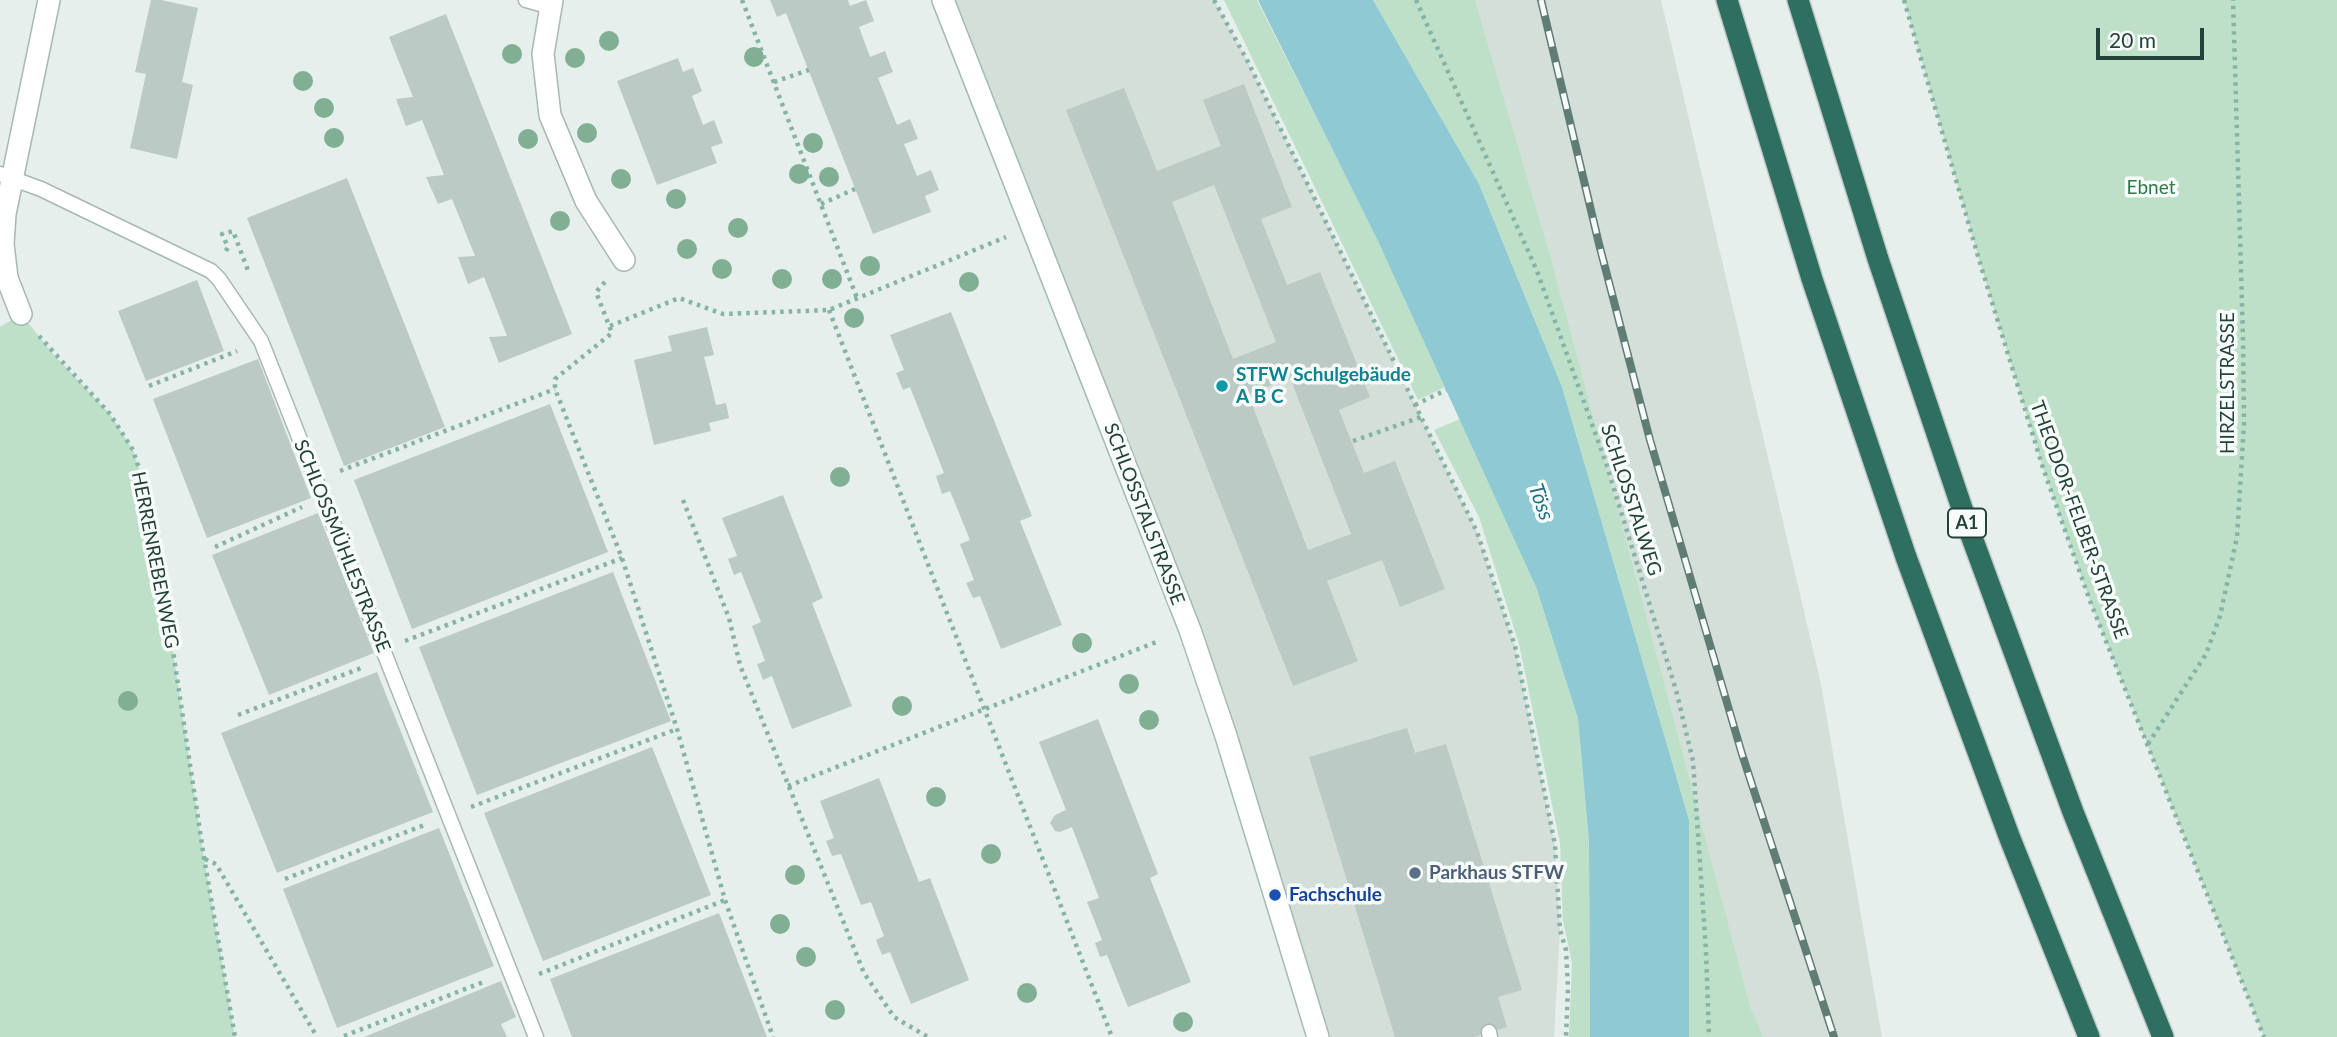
<!DOCTYPE html>
<html>
<head>
<meta charset="utf-8">
<style>
	body { margin:0 }
	#map { position:relative; width:2337px; height:1037px; overflow:hidden; background:#e6efeb; font-family:Lato,sans-serif }
	canvas { display:block }
	.scale { position:absolute; left:2096px; top:28px; width:108px; height:32px; box-sizing:border-box; border:4px solid #24423a; border-top:0; padding-left:9px; font-size:21px; line-height:24px; white-space:nowrap; color:#24423a; -webkit-text-stroke:5px #f7fbf9; paint-order:stroke }
</style>
</head>
<body>
<div id="map">
<canvas width="2337" height="1037"></canvas>
<div class="scale">20 m</div>
</div>
<script>
const context = document.querySelector('canvas').getContext('2d');
context.lineJoin = 'round';
function fill(path, color) {
  context.fillStyle = color;
  context.fill(path, 'evenodd');
}
function poly(rows) {
  const path = new Path2D();
  for (const r of rows) {
    path.moveTo(r[0], r[1]);
    for (let i = 2; i < r.length; i += 2) path.lineTo(r[i], r[i + 1]);
  }
  return path;
}
function stroke(path, color, width, dash) {
  context.strokeStyle = color;
  context.lineWidth = width;
  context.lineCap = dash ? 'butt' : 'round';
  context.setLineDash(dash || []);
  context.stroke(path);
}
function drawText(font, color, halo, rows, align = 'center') {
  context.font = font + ' Lato,sans-serif';
  context.lineWidth = 7;
  context.setLineDash([]);
  context.textBaseline = 'middle';
  context.strokeStyle = halo;
  context.fillStyle = color;
  for (const [text, x, y, turn = 0] of rows) {
    context.save();
    context.translate(x, y);
    context.rotate((+turn || 0) * Math.PI / 180);
    context.textAlign = isNaN(turn) ? turn : align;
    if (halo) context.strokeText(text, 0, 0);
    context.fillText(text, 0, 0);
    context.restore();
  }
}
const built = poly([
	[943,0,1214,0,1248,62,1477,532,1515,646,1555,845,1560,930,1554,1037,1318,1037,1226,736],
	[1475,0,1661,0,1821,684,1882,1037,1764,1037,1751,1009,1552,261]
]);
const green = poly([
	[1224,0,1257,0,1378,240,1445,387,1418,400],
	[1373,0,1475,0,1552,261,1751,1009,1764,1037,1689,1037,1689,820,1562,387,1479,184],
	[1904,0,2337,0,2337,1037,2264,1037,2090,601,2043,468,1980,263],
	[21,314,54,355,110,414,133,450,147,494,161,571,204,858,235,1037,0,1037,0,327],
	[1460,419,1538,589,1578,720,1589,843,1590,1037,1569,1037,1572,963,1563,921,1560,843,1519,644,1479,517,1434,430]
]);
const water = poly([
	[1258,0,1373,0,1479,184,1562,387,1689,820,1689,1037,1590,1037,1589,842,1578,719,1537,589,1378,241]
]);
const building = poly([
	[151,0,161,0,198,8,182,82,193,85,177,159,130,148,146,74,135,72],
	[770,0,848,0,850,6,866,0,874,21,859,27,870,57,885,51,893,72,878,78,897,125,910,119,918,139,904,144,917,176,931,170,939,190,925,196,931,212,873,234,786,13,777,17],
	[446,14,572,334,499,363,489,337,507,336,484,277,468,284,458,257,475,256,452,199,438,204,426,177,444,175,422,120,406,126,396,99,413,97,389,37],
	[678,58,683,72,693,68,702,91,692,96,703,125,714,120,723,143,711,147,717,163,657,185,617,81],
	[1244,84,1292,207,1261,219,1287,285,1320,272,1370,397,1339,410,1364,473,1395,461,1445,589,1400,607,1382,560,1327,581,1358,661,1293,686,1066,110,1124,88,1157,171,1221,146,1203,100],
	[1214,185,1276,342,1233,359,1172,202],
	[1290,378,1351,534,1308,550,1248,394],
	[347,178,445,427,344,466,247,218],
	[197,280,224,351,146,381,118,311],
	[951,312,1032,516,1020,521,1062,625,1001,649,980,596,973,598,966,583,974,580,960,544,970,540,950,491,942,494,936,476,944,473,910,387,903,390,896,373,904,370,890,335],
	[707,327,714,355,704,357,711,384,716,405,726,403,729,418,709,423,711,431,654,445,634,360,672,351,668,336],
	[258,359,311,498,207,538,153,399],
	[550,404,608,552,412,629,354,480],
	[783,495,823,598,812,603,852,706,792,729,772,676,763,680,757,664,765,661,752,626,761,622,741,572,734,575,728,559,737,556,722,518],
	[318,513,374,653,269,695,212,555],
	[613,572,671,721,477,795,419,647],
	[377,672,433,812,277,873,221,733],
	[1098,719,1158,874,1150,878,1191,982,1128,1007,1107,955,1100,957,1095,943,1102,940,1087,902,1099,898,1072,827,1060,832,1055,831,1050,823,1055,815,1066,810,1039,742],
	[1407,728,1415,753,1446,744,1522,990,1498,997,1507,1027,1474,1037,1395,1037,1309,757],
	[652,747,711,895,543,961,484,813],
	[879,778,919,882,930,878,969,980,911,1004,890,952,882,955,876,940,884,936,871,902,861,905,841,854,832,856,826,841,834,838,820,801],
	[439,828,494,966,337,1028,283,889],
	[719,913,767,1037,572,1037,550,979],
	[501,981,516,1017,501,1024,507,1037,364,1037]
]);
const path = poly([
	[742,0,857,298],
	[1214,0,1248,62,1477,532,1515,646,1555,845,1560,930,1566,950,1568,987,1566,1037],
	[1416,0,1537,271,1606,463,1676,690,1693,761,1706,951,1709,1037],
	[1904,0,1980,263,2043,468,2090,601,2264,1037],
	[774,82,809,70],
	[821,204,855,189],
	[226,251,228,247,222,234,233,231,249,273],
	[605,282,596,292,612,333,555,379,555,389,622,558,677,729,725,900,773,1037],
	[829,310,1112,1037],
	[610,326,679,298,723,314,829,310,1006,237],
	[39,336,110,414,133,450,147,494,161,571,204,858,235,1037],
	[149,386,237,351],
	[1415,405,1446,390],
	[1353,441,1421,417],
	[340,471,555,389],
	[683,500,729,618,740,665,864,973,894,1017,928,1037],
	[215,547,302,507],
	[405,641,622,558],
	[238,715,364,667],
	[2148,744,2206,654,2220,616,2237,537,2244,424,2243,337,2233,0],
	[788,786,1159,641],
	[471,807,677,729],
	[205,859,216,864,317,1037],
	[285,879,427,824],
	[539,974,725,900],
	[344,1036,486,981]
]);
const service = poly([
	[526,0,551,7],
	[0,174,41,189,211,271,219,279,261,341,536,1037],
	[1489,1032,1490,1037]
]);
const minor = poly([
	[552,0,543,54,550,115,586,201,624,260],
	[21,314,7,278,3,244,5,214,49,0]
]);
const secondary = poly([
	[943,0,1190,630,1226,736,1318,1037]
]);
const motorway = poly([
	[1727,0,1812,279,1906,557,2009,836,2089,1037],
	[1798,0,1878,259,1971,535,2073,812,2163,1037]
]);
const rail = poly([
	[1541,0,1599,244,1650,440,1742,754,1834,1037]
]);
const trees = [
	[609,41],
	[512,54],
	[754,57],
	[575,58],
	[303,81],
	[324,108],
	[587,133],
	[334,138],
	[528,139],
	[813,143],
	[799,174],
	[829,177],
	[621,179],
	[676,199],
	[560,221],
	[738,228],
	[687,249],
	[870,266],
	[722,269],
	[782,279],
	[832,279],
	[969,282],
	[854,318],
	[840,477],
	[1082,643],
	[1129,684],
	[128,701],
	[902,706],
	[1149,720],
	[936,797],
	[991,854],
	[795,875],
	[780,924],
	[806,957],
	[1027,993],
	[835,1010],
	[1183,1022]
];
const markers = [
	[1222,386,7,"#0f9aa8"],
	[1415,873,7,"#5c6f8a"],
	[1275,895,7,"#1a4fb4"]
];
const shields = [
	[1967,523,38]
];
const shieldNames = [
	["A1",1967,523]
];
const parkNames = [
	["Ebnet",2151,188]
];
const cultureNames = [
	["STFW Schulgebäude",1236,375],
	["A B C",1236,397]
];
const streetNames = [
	["HIRZELSTRASSE",2228,383,-90],
	["SCHLOSSTALWEG",1631,500,72],
	["SCHLOSSTALSTRASSE",1144,514,69],
	["THEODOR-FELBER-STRASSE",2079,520,70],
	["SCHLOSSMÜHLESTRASSE",342,546,68],
	["HERRENREBENWEG",155,560,79]
];
const serviceNames = [
	["Parkhaus STFW",1429,873]
];
const transitNames = [
	["Fachschule",1289,895]
];
const waterNames = [
	["Töss",1541,502,70]
];
fill(built, '#d4dfda');
fill(green, '#bfe0c8');
fill(water, '#8ec9d4');
fill(building, '#bbcac4');
stroke(service, '#a8b8b2', 17);
stroke(minor, '#a8b8b2', 24);
stroke(secondary, '#a4bbb3', 24);
stroke(motorway, '#c2cac8', 24);
stroke(path, '#86b3a5', 4.5, [3.5, 5]);
stroke(service, '#fff', 14);
stroke(minor, '#fff', 21);
stroke(secondary, '#fff', 21);
stroke(motorway, '#2f6f62', 21);
stroke(rail, '#5f7d75', 8);
stroke(rail, '#f7fbf9', 5, [16]);
context.fillStyle = '#80af93';
for (const [x, y] of trees) {
  context.beginPath();
  context.arc(x, y, 10, 0, 2 * Math.PI);
  context.fill();
}
for (const [x, y, r, color] of markers) {
  const dot = new Path2D();
  dot.arc(x, y, r, 0, 2 * Math.PI);
  context.fillStyle = color;
  context.fill(dot);
  stroke(dot, '#f7fbf9', 2.5);
}
for (const [x, y, w] of shields) {
  const box = new Path2D();
  box.roundRect(x - w / 2, y - 14.5, w, 29, 5);
  context.fillStyle = '#f7fbf9';
  context.fill(box);
  stroke(box, '#24423a', 2);
}
drawText('bold 18px', '#24423a', null, shieldNames);
drawText('19px', '#2d7a4b', '#f7fbf9', parkNames);
drawText('bold 19px', '#0d838f', '#f7fbf9', cultureNames, 'left');
drawText('19px', '#24423a', '#f7fbf9', streetNames);
drawText('bold 19px', '#4e5e75', '#f7fbf9', serviceNames, 'left');
drawText('bold 19px', '#164399', '#f7fbf9', transitNames, 'left');
drawText('italic 21px', '#1c6f80', '#f7fbf9', waterNames);
</script>
</body>
</html>
